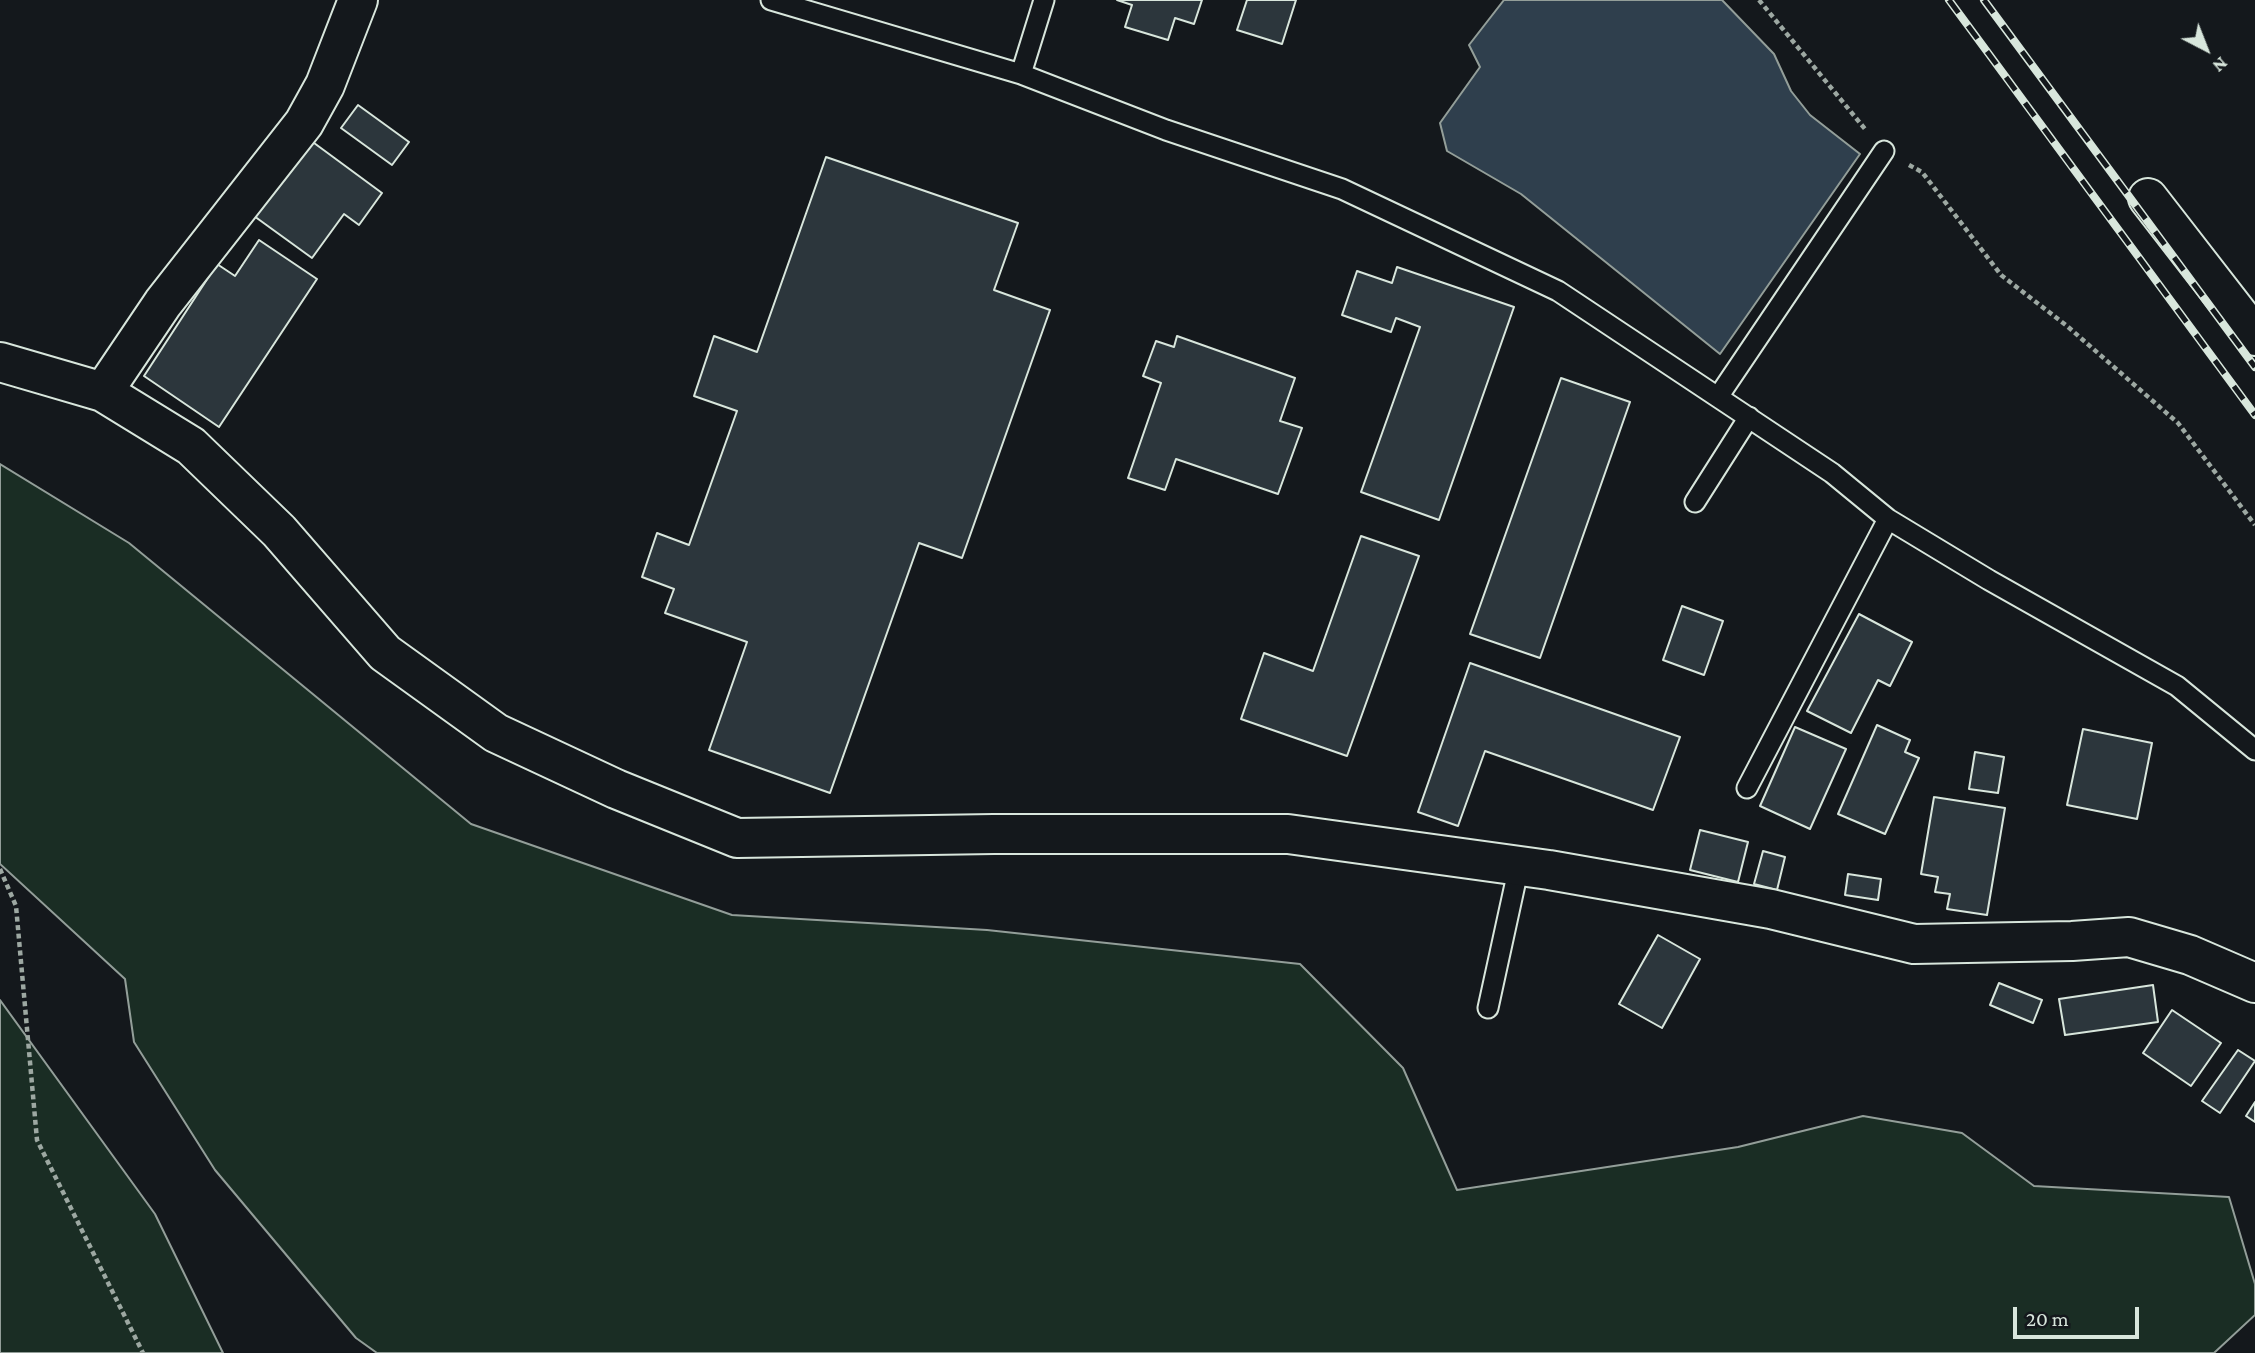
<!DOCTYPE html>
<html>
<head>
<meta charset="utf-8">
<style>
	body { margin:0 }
	#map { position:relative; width:2255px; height:1353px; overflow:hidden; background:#14181c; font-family:"Crimson Pro",serif }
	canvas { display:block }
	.north { position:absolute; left:2171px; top:14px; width:70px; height:70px; -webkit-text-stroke:5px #14181c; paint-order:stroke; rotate:138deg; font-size:19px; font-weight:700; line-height:28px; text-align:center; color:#d8e6dc }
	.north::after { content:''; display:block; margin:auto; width:24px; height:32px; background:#d8e6dc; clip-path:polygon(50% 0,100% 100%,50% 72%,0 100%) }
	.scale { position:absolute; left:2013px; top:1307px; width:126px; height:32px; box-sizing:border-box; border:4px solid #d8e6dc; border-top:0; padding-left:9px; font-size:21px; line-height:24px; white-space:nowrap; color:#d8e6dc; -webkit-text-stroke:5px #14181c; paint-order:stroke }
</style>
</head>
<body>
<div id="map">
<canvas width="2255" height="1353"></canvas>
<div class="north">N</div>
<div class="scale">20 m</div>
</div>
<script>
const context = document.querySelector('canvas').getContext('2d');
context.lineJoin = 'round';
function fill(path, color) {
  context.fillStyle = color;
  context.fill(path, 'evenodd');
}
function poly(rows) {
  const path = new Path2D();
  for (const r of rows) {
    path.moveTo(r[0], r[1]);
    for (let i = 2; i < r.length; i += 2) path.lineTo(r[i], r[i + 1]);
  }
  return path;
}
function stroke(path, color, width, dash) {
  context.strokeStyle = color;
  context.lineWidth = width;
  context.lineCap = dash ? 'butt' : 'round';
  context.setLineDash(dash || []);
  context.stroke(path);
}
const green = poly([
	[0,464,129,543,471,824,732,915,987,930,1300,964,1403,1068,1457,1190,1738,1147,1863,1116,1962,1133,2034,1186,2229,1197,2255,1284,2255,1315,2214,1353,377,1353,356,1338,215,1170,134,1042,125,979,0,864,0,464],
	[0,1000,155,1214,223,1353,0,1353,0,1000]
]);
const water = poly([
	[1504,0,1722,0,1774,54,1791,91,1810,115,1860,154,1720,354,1521,194,1447,151,1440,123,1480,67,1469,45,1504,0]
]);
const building = poly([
	[1117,0,1202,0,1194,24,1175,18,1168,40,1125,27,1132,5,1117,0],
	[1247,0,1296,0,1282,44,1237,30,1247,0],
	[358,105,409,142,392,165,341,128,358,105],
	[310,140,382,193,359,225,344,214,312,258,254,216,310,140],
	[826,157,1018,223,994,290,1050,310,962,558,919,543,830,793,709,750,747,642,665,613,674,589,642,577,657,533,689,545,737,411,694,396,714,336,757,352,826,157],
	[259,240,317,279,219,427,144,376,217,264,235,276,259,240],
	[1397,267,1514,307,1439,520,1361,492,1420,327,1396,318,1391,332,1342,315,1357,271,1392,283,1397,267],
	[1177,336,1295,378,1280,421,1302,428,1278,494,1176,459,1165,490,1128,478,1161,383,1143,376,1156,341,1174,347,1177,336],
	[1561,378,1630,402,1540,658,1470,634,1561,378],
	[1361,536,1419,556,1347,756,1241,719,1264,653,1313,671,1361,536],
	[1682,606,1723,621,1704,675,1663,660,1682,606],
	[1859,614,1912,642,1890,686,1878,680,1851,733,1807,711,1859,614],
	[1470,663,1680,737,1653,810,1485,751,1458,826,1418,812,1470,663],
	[1877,725,1910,740,1905,752,1919,758,1885,834,1838,814,1877,725],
	[1795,727,1846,749,1810,829,1760,806,1795,727],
	[2083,729,2152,743,2137,819,2067,805,2083,729],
	[1975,752,2004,757,1998,793,1969,789,1975,752],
	[1934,797,2005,808,1987,915,1947,909,1950,894,1935,892,1938,877,1921,874,1934,797],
	[1700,830,1748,842,1738,882,1690,870,1700,830],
	[1763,851,1785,857,1777,890,1754,884,1763,851],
	[1848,874,1881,879,1878,900,1845,895,1848,874],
	[1658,935,1700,959,1662,1028,1619,1004,1658,935],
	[1999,983,2042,1000,2033,1023,1990,1005,1999,983],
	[2153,985,2158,1022,2065,1035,2059,999,2153,985],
	[2172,1010,2221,1043,2191,1086,2143,1053,2172,1010],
	[2238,1050,2255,1061,2220,1113,2202,1101,2238,1050],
	[2255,1102,2255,1122,2246,1116,2255,1102]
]);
const path = poly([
	[1759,0,1865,129],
	[1909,165,1922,172,2001,275,2067,326,2178,423,2255,525],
	[0,869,16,906,37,1140,143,1353]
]);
const lane = poly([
	[771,0,1021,74,1166,130,1342,189,1558,291,1832,473,1888,519,1989,580,2177,686,2255,750],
	[1021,74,1044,0],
	[1718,397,1884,151],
	[1695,502,1749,417],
	[1747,788,1888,519],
	[1488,1008,1519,866]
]);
const street = poly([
	[2148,198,2255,336],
	[0,362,103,392,191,446,279,531,385,653,496,733,616,789,737,838,994,834,1288,834,1549,870,1771,909,1914,944,2072,941,2129,937,2190,955,2255,983],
	[103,392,163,303,304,123,325,85,358,0]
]);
const rail = poly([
	[1949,0,2255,415],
	[1984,0,2255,367]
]);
fill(green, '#1a2d24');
stroke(green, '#939e99', 2);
fill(water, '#2f3f4d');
stroke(water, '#939e99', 2);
fill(building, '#2c363c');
stroke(building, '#d8e6dc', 2);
stroke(lane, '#d8e6dc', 23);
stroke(street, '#d8e6dc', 42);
stroke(path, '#9da8a2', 4.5, [5, 3.5]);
stroke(lane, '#14181c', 19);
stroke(street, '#14181c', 38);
stroke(rail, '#d8e6dc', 8);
stroke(rail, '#14181c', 5, [16]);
</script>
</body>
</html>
